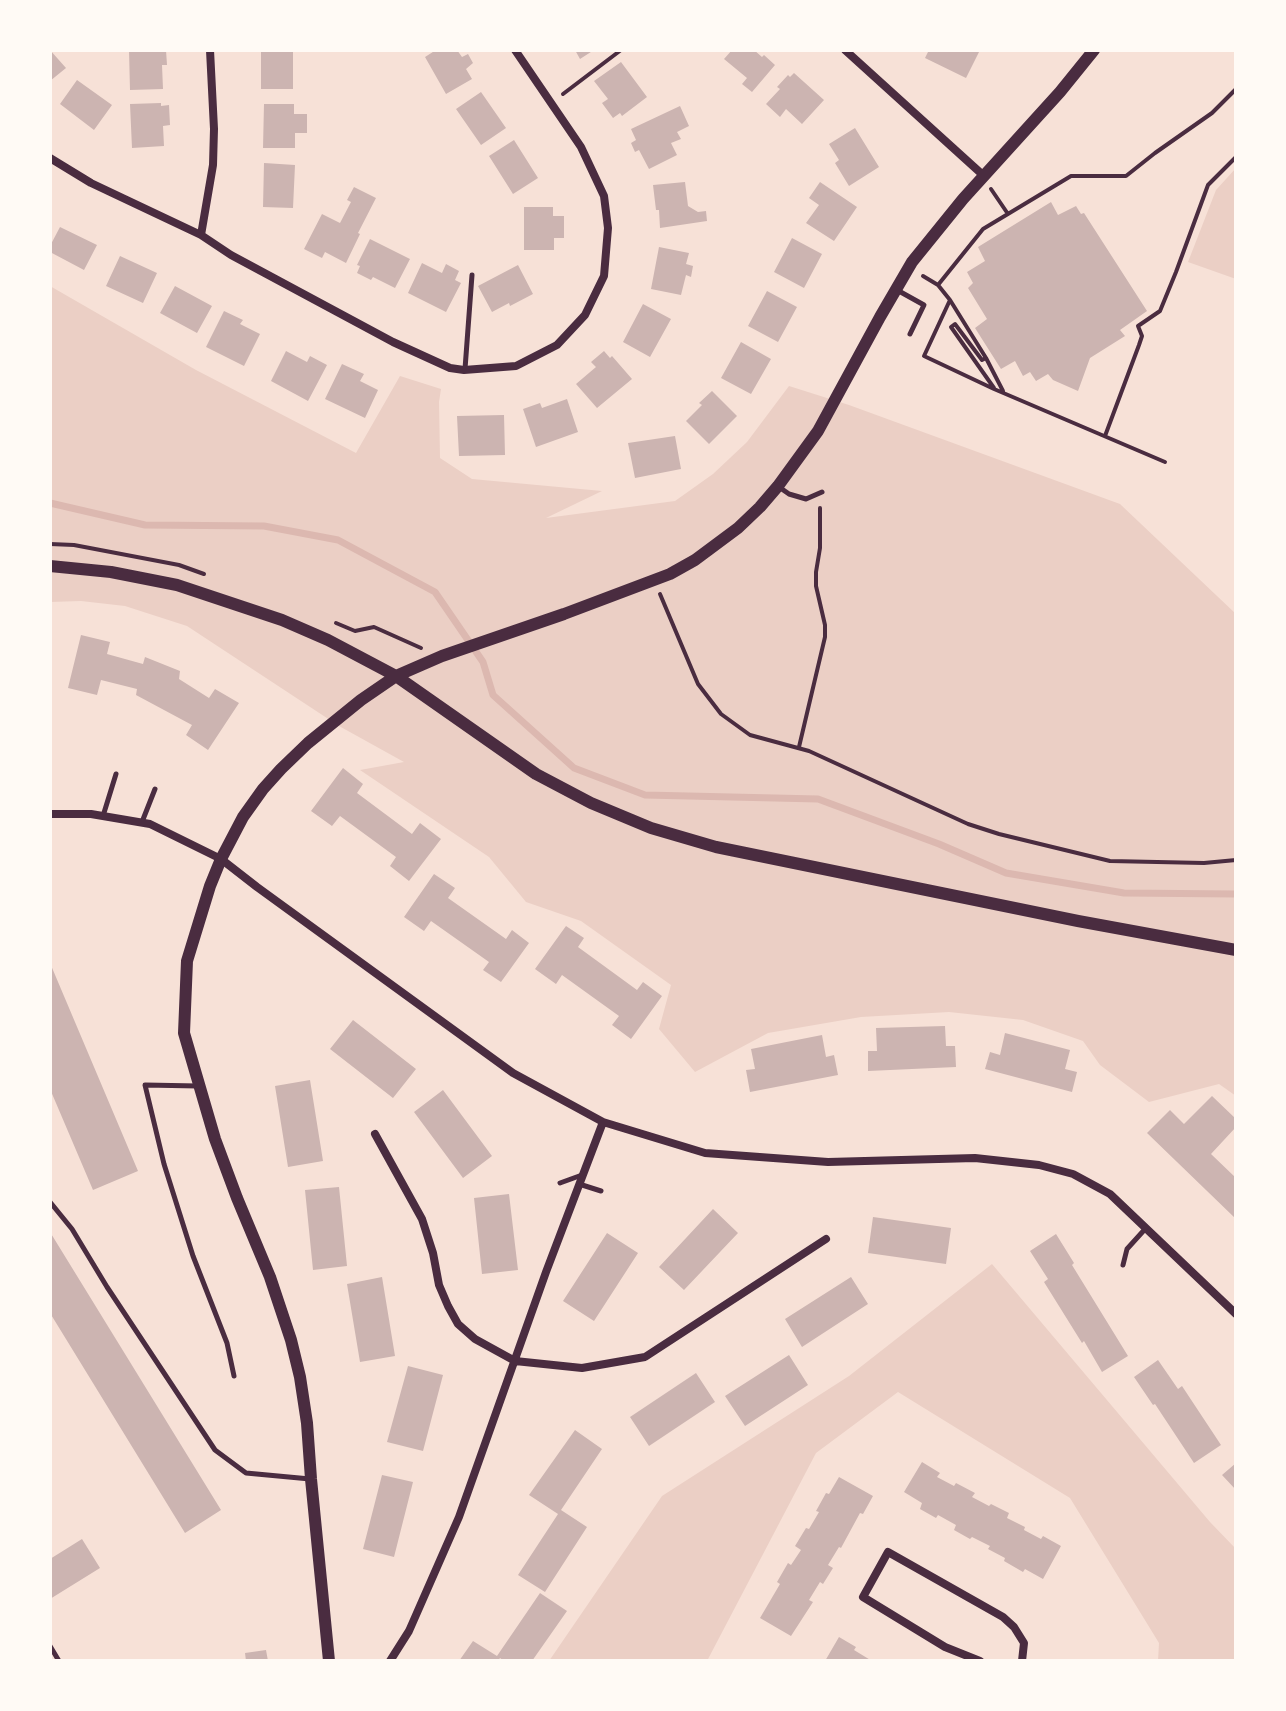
<!DOCTYPE html>
<html>
<head>
<meta charset="utf-8">
<style>
	body { margin:0 }
	#map { position:relative; width:1286px; height:1711px; overflow:hidden; background:#f7e1d7; font-family:"Exo 2",sans-serif }
	canvas { display:block }
	.frame { position:absolute; inset:0; border:52px solid #fffaf5; pointer-events:none }
</style>
</head>
<body>
<div id="map">
<canvas width="1286" height="1711"></canvas>
<div class="frame"></div>
</div>
<script>
const context = document.querySelector('canvas').getContext('2d');
context.lineJoin = 'round';
function fill(path, color) {
  context.fillStyle = color;
  context.fill(path, 'evenodd');
}
function poly(rows) {
  const path = new Path2D();
  for (const r of rows) {
    path.moveTo(r[0], r[1]);
    for (let i = 2; i < r.length; i += 2) path.lineTo(r[i], r[i + 1]);
  }
  return path;
}
function stroke(path, color, width, dash) {
  context.strokeStyle = color;
  context.lineWidth = width;
  context.lineCap = dash ? 'butt' : 'round';
  context.setLineDash(dash || []);
  context.stroke(path);
}
const green = poly([
	[1236,168,1236,279,1188,262,1216,190],
	[50,286,196,370,356,453,400,376,441,389,439,402,440,458,472,479,602,491,546,518,675,501,713,474,747,442,789,386,849,405,1120,504,1236,614,1236,1096,1219,1084,1149,1102,1100,1065,1083,1041,1023,1020,949,1012,861,1017,768,1033,695,1072,659,1029,671,985,581,921,526,902,489,857,360,770,404,762,339,726,187,626,125,606,81,601,50,602],
	[992,1264,1210,1522,1236,1549,1236,1661,1158,1661,1159,1643,1070,1498,898,1392,816,1453,707,1661,549,1661,662,1496,849,1376]
]);
const stream = poly([
	[50,503,145,525,264,526,338,540,435,592,483,662,493,695,574,768,645,795,818,799,939,844,1006,873,1124,893,1236,894]
]);
const building = poly([
	[50,50,66,68,50,81],
	[129,50,166,50,167,65,162,65,163,89,130,90],
	[261,50,293,50,293,89,261,89],
	[436,50,457,50,462,57,468,54,473,63,466,69,472,79,446,94,425,57],
	[575,50,594,50,580,59],
	[732,50,754,50,762,57,764,55,775,65,752,92,742,84,747,78,724,59],
	[929,50,980,50,966,78,925,58],
	[621,62,647,97,622,116,620,113,613,118,602,103,608,99,594,81],
	[794,73,824,100,802,124,786,109,780,117,766,104,780,89,777,87,788,75,790,77],
	[77,80,112,105,94,130,60,104],
	[481,92,506,128,481,145,456,109],
	[161,103,161,106,169,105,170,125,163,126,164,146,132,148,130,104],
	[264,104,294,104,294,114,307,114,307,133,295,133,295,148,263,148],
	[680,106,689,126,677,132,681,139,671,143,677,155,649,169,639,150,635,152,631,143,636,140,631,129],
	[855,128,879,167,849,186,835,163,839,160,829,144],
	[514,140,538,178,513,194,489,156],
	[264,163,295,165,293,208,263,207],
	[685,182,688,206,698,212,706,211,707,221,660,228,659,210,656,210,653,185],
	[820,182,857,207,834,241,806,223,819,205,809,198],
	[354,187,376,198,358,233,360,234,346,263,325,252,322,258,304,249,322,214,340,223,351,202,347,200],
	[1051,202,1058,215,1076,206,1081,214,1084,213,1147,311,1120,330,1125,336,1090,358,1078,391,1053,380,1048,374,1036,381,1030,372,1023,376,1015,361,1001,369,975,328,987,319,968,288,973,283,967,272,985,261,978,247],
	[524,207,553,207,553,216,564,216,564,238,554,238,554,250,524,250],
	[60,227,97,245,84,270,50,252,50,246],
	[792,238,822,254,804,288,774,272],
	[370,239,410,259,395,288,373,277,371,280,357,273,360,266,357,265],
	[659,247,689,253,686,264,693,266,691,277,686,275,681,295,651,289],
	[120,256,157,273,143,303,106,286],
	[422,263,442,273,446,264,459,271,455,280,461,283,446,312,408,293],
	[518,265,533,294,510,306,509,303,492,312,478,286],
	[175,286,212,306,197,333,160,313],
	[767,291,797,307,778,342,748,326],
	[643,304,671,319,650,357,623,342],
	[224,311,243,320,240,324,260,334,244,366,206,347],
	[741,342,771,359,751,394,721,378],
	[286,351,307,362,310,356,327,365,308,401,271,381],
	[604,351,610,358,612,356,632,379,597,408,576,384,596,367,591,362],
	[342,364,364,374,360,381,378,390,365,418,325,399],
	[712,391,737,416,709,444,686,421,702,405,699,403],
	[567,399,578,432,536,447,523,409,540,403,542,408],
	[504,415,505,455,459,456,457,416],
	[675,436,681,469,635,478,628,443],
	[81,635,110,642,107,654,143,664,145,657,180,671,179,679,209,698,215,689,239,703,208,750,186,735,192,725,136,695,137,689,101,680,97,695,68,688],
	[343,768,363,784,357,793,412,834,420,823,441,839,409,881,390,866,396,857,340,816,332,826,311,811],
	[434,874,455,888,448,898,506,939,512,930,529,943,501,982,483,970,489,962,431,921,424,931,404,917],
	[566,926,584,938,578,947,637,990,643,982,662,996,631,1039,612,1025,619,1016,562,975,556,984,535,969],
	[50,963,138,1171,93,1190,50,1089],
	[353,1020,416,1069,393,1098,330,1049],
	[945,1026,946,1046,955,1046,956,1067,868,1071,868,1051,877,1051,876,1028],
	[1005,1033,1070,1050,1065,1069,1077,1072,1072,1092,985,1069,990,1052,1000,1055],
	[822,1035,826,1057,834,1055,838,1075,750,1092,746,1070,755,1069,751,1049],
	[310,1080,323,1161,288,1167,275,1086],
	[443,1090,492,1156,463,1178,414,1112],
	[1212,1096,1236,1119,1236,1127,1211,1154,1236,1178,1236,1219,1147,1133,1170,1110,1184,1124],
	[339,1187,347,1266,313,1270,305,1190],
	[509,1194,518,1270,482,1274,474,1198],
	[713,1209,738,1233,684,1290,659,1267],
	[873,1217,951,1228,946,1264,868,1253],
	[50,1232,221,1510,185,1533,50,1313],
	[607,1233,638,1253,594,1321,563,1301],
	[1056,1234,1074,1263,1072,1265,1128,1356,1102,1372,1084,1341,1082,1343,1044,1282,1048,1279,1030,1251],
	[382,1277,395,1356,360,1362,347,1284],
	[851,1277,868,1304,802,1347,785,1319],
	[789,1355,808,1385,745,1426,725,1396],
	[1158,1360,1178,1389,1182,1386,1221,1445,1194,1463,1155,1404,1153,1405,1134,1377],
	[408,1366,443,1375,423,1451,387,1442],
	[696,1373,715,1402,649,1446,630,1417],
	[575,1430,602,1449,561,1510,587,1527,545,1592,518,1575,558,1514,529,1495],
	[922,1462,940,1473,937,1477,954,1486,956,1483,975,1493,972,1497,989,1506,991,1504,1009,1513,1007,1518,1025,1527,1024,1530,1041,1539,1043,1536,1061,1546,1043,1579,1025,1569,1023,1572,1004,1561,1005,1558,988,1549,990,1546,972,1537,970,1539,954,1530,956,1525,938,1515,936,1518,920,1509,922,1503,904,1492],
	[1236,1463,1236,1490,1222,1475],
	[382,1475,413,1482,394,1557,363,1549],
	[839,1477,873,1496,863,1514,860,1513,841,1548,839,1547,828,1565,833,1568,823,1584,820,1582,809,1600,813,1602,791,1636,760,1618,780,1584,777,1582,788,1563,791,1565,801,1550,795,1546,806,1528,809,1529,819,1512,816,1511,826,1493,829,1494],
	[82,1539,100,1568,50,1599,50,1559],
	[540,1593,567,1611,532,1661,504,1661,500,1658,498,1661,459,1661,473,1641,497,1656],
	[839,1637,856,1647,854,1650,872,1661,825,1661],
	[266,1650,268,1661,246,1661,245,1653]
]);
const path = poly([
	[563,94,621,50],
	[991,189,1008,214],
	[923,276,938,285,950,300,924,356,994,389,1165,462],
	[938,285,983,229,1071,176,1126,176,1155,153,1212,113,1236,89],
	[950,300,986,358,982,360,955,324,951,327,994,388],
	[986,358,1003,391],
	[1105,436,1139,345,1142,336,1138,326,1160,311,1176,272,1208,185,1236,157],
	[50,544,74,545,179,565,204,574],
	[660,594,698,684,721,714,750,735,809,751,968,824,999,834,1110,861,1204,863,1236,860],
	[336,623,355,631,374,627,421,648],
	[799,747,825,637,825,625,816,586,816,572,820,548,820,508]
]);
const service = poly([
	[897,290,924,305,910,334],
	[465,369,472,275],
	[779,487,789,494,806,499,822,492],
	[103,816,116,774],
	[142,822,155,789],
	[198,1086,145,1085,164,1164,193,1256,227,1343,234,1376],
	[560,1183,582,1175],
	[579,1184,601,1191],
	[50,1202,72,1229,107,1287,215,1450,246,1473,310,1479],
	[1123,1265,1127,1249,1146,1228],
	[50,1646,59,1661]
]);
const minor = poly([
	[845,50,984,176],
	[50,158,91,183,201,235,231,255,393,342,450,368,464,370,516,366,557,345,585,315,604,276,608,228,604,196,581,147,515,50],
	[201,235,213,165,214,129,210,50],
	[50,814,91,814,150,824,221,859,257,887,513,1073,603,1122,705,1153,828,1162,975,1158,1039,1165,1073,1174,1110,1194,1236,1314],
	[375,1134,422,1219,433,1253,439,1285,448,1306,458,1324,475,1339,515,1361,582,1368,645,1357,826,1239],
	[390,1661,409,1631,459,1517,546,1272,603,1122],
	[980,1661,945,1647,863,1597,888,1552,1003,1617,1014,1627,1024,1643,1022,1661]
]);
const tertiary = poly([
	[50,566,111,572,177,585,282,620,328,640,396,676,536,774,591,803,651,828,716,847,1078,921,1236,950],
	[329,1661,311,1479,307,1423,300,1377,291,1340,270,1277,237,1198,215,1139,184,1033,187,961,210,886,221,859,243,817,263,789,281,769,308,743,361,700,396,676,442,656,564,614,670,574,695,560,738,528,760,507,778,486,818,431,880,317,912,262,963,199,1060,92,1094,50]
]);
fill(green, '#ebcfc5');
stroke(stream, '#dcb8b0', 7);
fill(building, '#ccb4b1');
stroke(path, '#4a2c40', 4);
stroke(service, '#4a2c40', 5);
stroke(minor, '#4a2c40', 8);
stroke(tertiary, '#4a2c40', 12);
</script>
</body>
</html>
